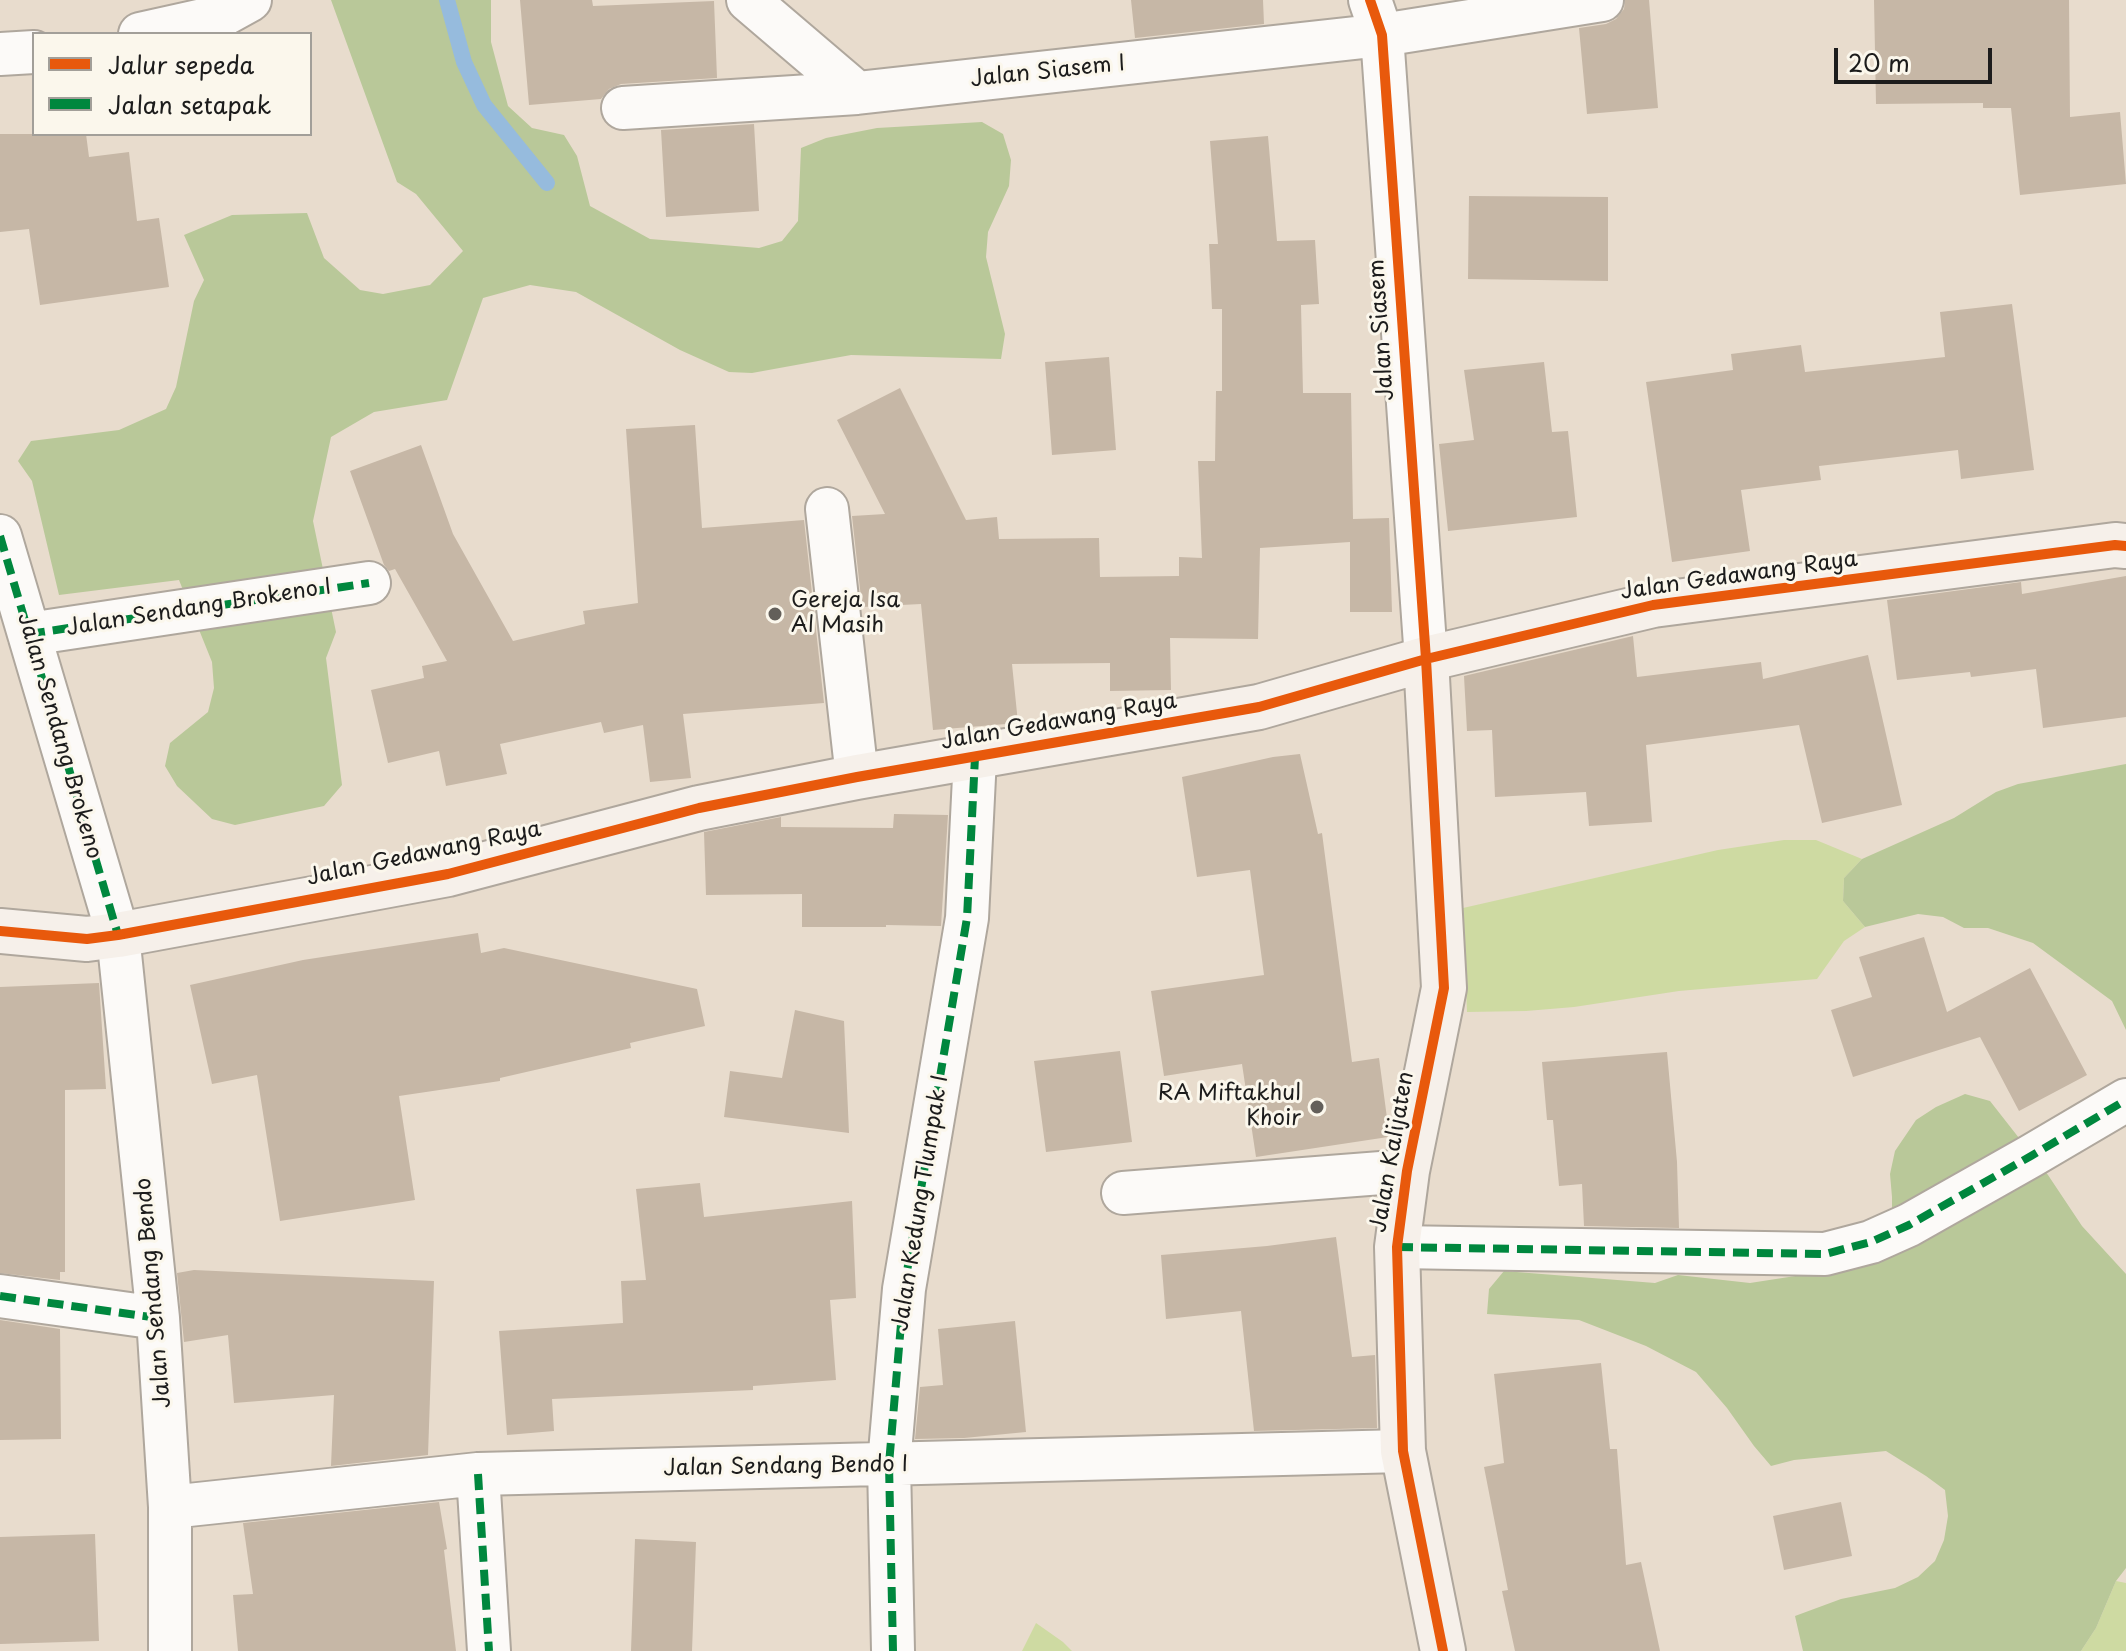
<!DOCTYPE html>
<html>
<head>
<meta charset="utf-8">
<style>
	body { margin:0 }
	#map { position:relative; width:2126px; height:1651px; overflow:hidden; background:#e8dccd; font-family:"Playpen Sans",sans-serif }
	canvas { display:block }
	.legend { position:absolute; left:32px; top:32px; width:280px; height:104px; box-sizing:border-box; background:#fbf7ec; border:2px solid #a29f99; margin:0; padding:10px 14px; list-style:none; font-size:24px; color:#1c1c1c }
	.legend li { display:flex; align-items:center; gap:16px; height:40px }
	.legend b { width:40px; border:2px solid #a29f99 }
	.scale { position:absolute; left:1834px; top:48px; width:158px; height:36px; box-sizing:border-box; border:4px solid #1c1c1c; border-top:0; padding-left:10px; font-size:24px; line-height:28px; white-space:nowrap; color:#1c1c1c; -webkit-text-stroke:6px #fbf7ec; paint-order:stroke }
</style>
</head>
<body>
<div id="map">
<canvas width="2126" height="1651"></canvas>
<ul class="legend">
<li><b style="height:10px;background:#e8590c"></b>Jalur sepeda</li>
<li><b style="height:10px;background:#00873e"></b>Jalan setapak</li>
</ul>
<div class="scale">20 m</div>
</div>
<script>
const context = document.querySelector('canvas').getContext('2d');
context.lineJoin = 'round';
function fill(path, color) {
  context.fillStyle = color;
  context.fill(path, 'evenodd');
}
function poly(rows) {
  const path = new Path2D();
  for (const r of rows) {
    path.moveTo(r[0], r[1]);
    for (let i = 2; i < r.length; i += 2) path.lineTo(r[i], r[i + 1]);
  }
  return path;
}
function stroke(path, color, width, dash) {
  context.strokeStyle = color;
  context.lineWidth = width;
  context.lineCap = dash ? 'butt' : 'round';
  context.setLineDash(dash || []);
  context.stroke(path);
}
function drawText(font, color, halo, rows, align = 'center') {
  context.font = font + ' "Playpen Sans",sans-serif';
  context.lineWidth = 6;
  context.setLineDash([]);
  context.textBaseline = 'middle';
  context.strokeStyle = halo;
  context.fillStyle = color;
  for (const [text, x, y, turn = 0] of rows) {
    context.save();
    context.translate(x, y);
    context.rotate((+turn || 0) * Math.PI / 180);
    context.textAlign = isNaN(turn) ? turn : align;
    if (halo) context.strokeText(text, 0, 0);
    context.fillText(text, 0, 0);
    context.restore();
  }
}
const green = poly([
	[1784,840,1816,840,1862,859,1844,878,1843,901,1865,927,1844,941,1817,979,1679,991,1574,1007,1526,1011,1467,1012,1463,908,1718,850],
	[2116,1581,2126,1583,2126,1651,2081,1651,2096,1628],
	[1036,1623,1063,1642,1072,1651,1022,1651]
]);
const forest = poly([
	[331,0,491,0,491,42,508,106,532,128,564,135,577,156,590,206,650,239,759,248,782,241,798,221,801,148,826,138,877,128,982,122,1003,134,1011,160,1009,186,988,232,986,257,1005,334,1001,359,851,355,752,373,729,372,680,350,576,292,530,285,483,298,447,400,374,412,331,437,313,521,336,632,326,658,342,785,324,806,235,825,212,819,177,786,165,766,170,743,208,712,214,688,212,662,179,580,59,595,32,481,18,461,31,441,119,430,166,409,176,387,194,301,204,280,184,235,232,215,307,213,324,258,360,290,383,294,430,285,463,251,416,194,397,182],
	[2126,764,2126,1030,2112,1001,2033,943,1988,928,1964,928,1943,917,1918,914,1865,927,1843,901,1844,878,1862,859,1954,818,1996,792,2018,784],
	[1965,1094,1990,1101,2048,1175,2082,1226,2126,1274,2126,1568,2116,1581,2096,1628,2081,1651,1803,1651,1795,1616,1841,1599,1895,1588,1918,1577,1935,1561,1944,1540,1948,1516,1945,1490,1926,1476,1886,1451,1794,1460,1771,1466,1754,1446,1727,1408,1696,1372,1646,1346,1579,1320,1487,1314,1489,1289,1504,1271,1655,1283,1678,1275,1750,1283,1860,1266,1892,1226,1892,1197,1890,1174,1895,1151,1916,1120,1936,1107]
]);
const stream = poly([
	[447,0,464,62,484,105,547,183]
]);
const building = poly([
	[520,0,592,0,593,6,714,1,717,78,621,84,609,89,601,99,529,105],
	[1131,0,1263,0,1264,24,1135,38],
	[1625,0,1649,0,1658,108,1587,114,1579,28,1606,24,1616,19,1624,9],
	[1874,0,2069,0,2070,117,2120,112,2126,184,2020,195,2011,108,1983,108,1983,103,1876,104],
	[754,124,759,211,666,217,661,130],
	[0,134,86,134,89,157,129,152,137,221,159,218,169,287,40,305,29,229,0,232],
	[1268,136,1277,241,1315,240,1319,304,1301,305,1303,393,1351,393,1353,519,1389,518,1392,612,1350,612,1350,542,1260,548,1258,639,1170,638,1171,690,1110,691,1110,663,1012,664,1018,723,933,730,921,604,862,607,852,516,885,514,837,420,900,388,966,520,997,517,999,539,1099,538,1100,577,1179,576,1179,557,1202,558,1198,461,1215,461,1216,391,1222,391,1222,309,1212,309,1209,244,1218,244,1210,141],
	[1469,196,1608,197,1608,281,1468,279],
	[2012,304,2034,470,1961,479,1958,450,1819,466,1821,480,1741,490,1750,551,1672,562,1646,382,1733,370,1731,354,1801,345,1805,372,1945,357,1940,312],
	[1109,357,1116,450,1052,455,1045,362],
	[1544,362,1552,432,1568,431,1577,517,1448,531,1439,444,1474,440,1464,370],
	[695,425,702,528,804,520,824,703,683,714,691,778,650,782,643,725,604,733,601,722,500,744,507,774,446,786,439,751,388,763,371,690,424,678,422,666,447,661,395,569,389,571,384,565,350,471,421,445,453,534,513,641,585,624,583,611,638,603,626,429],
	[2126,576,2126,717,2043,728,2036,669,1971,677,1970,672,1897,680,1887,600,2021,582,2022,594],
	[1633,636,1637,677,1761,662,1763,679,1868,655,1902,805,1822,823,1799,725,1646,745,1652,822,1589,826,1586,792,1495,797,1492,730,1467,731,1464,676],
	[1300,754,1318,834,1322,833,1352,1062,1379,1058,1389,1133,1388,1137,1256,1157,1242,1064,1164,1076,1151,991,1264,975,1250,870,1197,877,1182,777,1273,757],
	[894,814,948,815,941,926,886,925,886,927,802,927,802,894,706,895,704,832,781,817,781,827,893,828],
	[478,933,481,953,504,948,697,989,705,1026,630,1043,631,1048,500,1078,500,1081,399,1096,415,1200,280,1221,257,1075,212,1084,190,985,303,960],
	[1924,937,1947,1012,2030,968,2087,1075,2019,1111,1980,1037,1853,1077,1831,1010,1872,997,1859,957],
	[99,983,106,1089,65,1090,65,1272,60,1272,60,1280,0,1273,0,987],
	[795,1010,844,1021,849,1133,724,1117,730,1071,782,1078],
	[1120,1051,1132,1142,1046,1152,1034,1061],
	[1667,1052,1677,1162,1679,1228,1584,1226,1582,1184,1559,1186,1553,1120,1547,1120,1542,1062],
	[700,1183,704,1217,852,1201,856,1298,830,1300,836,1380,753,1386,753,1390,552,1399,554,1431,507,1435,499,1331,623,1323,621,1281,646,1280,636,1189],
	[1336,1237,1352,1357,1375,1355,1377,1428,1254,1431,1241,1311,1166,1319,1161,1255,1267,1246],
	[194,1270,434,1281,428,1455,331,1466,334,1395,234,1403,228,1335,184,1342,177,1273],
	[0,1320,60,1329,61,1439,0,1440],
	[1015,1321,1026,1432,964,1438,915,1439,920,1387,943,1385,938,1329],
	[1601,1363,1610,1449,1617,1449,1626,1565,1641,1562,1660,1651,1515,1651,1502,1591,1508,1590,1484,1467,1504,1463,1494,1374],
	[439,1502,447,1549,444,1550,456,1651,238,1651,233,1595,253,1594,243,1523],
	[1841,1502,1852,1556,1784,1570,1773,1516],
	[95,1534,99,1641,0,1644,0,1537],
	[635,1539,696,1542,692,1651,631,1651]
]);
const street = poly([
	[748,0,857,93,1382,35,1602,0],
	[1370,0,1382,35,1426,659],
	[140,34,221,16,250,0],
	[0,54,34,52],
	[623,108,857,93],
	[827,509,857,777],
	[0,536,118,935,158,1318,170,1507,170,1651],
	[29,634,369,583],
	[1123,1193,1407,1171],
	[1397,1247,1825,1254,1871,1242,1909,1225,2031,1156,2126,1100],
	[0,1296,158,1318],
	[478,1474,489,1651],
	[170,1507,478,1474,1403,1451],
	[893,1651,889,1464,904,1289,967,918,975,757]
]);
const secondary = poly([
	[1426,659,1444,988,1407,1171,1397,1247,1403,1451,1443,1651],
	[0,931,87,939,118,935,448,874,699,808,857,777,1259,707,1426,659,1653,605,2115,545,2126,546]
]);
const quiet = poly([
	[0,536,118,935],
	[29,634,369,583],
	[1397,1247,1825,1254,1871,1242,1909,1225,2031,1156,2126,1100],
	[0,1296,158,1318],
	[478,1474,489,1651],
	[893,1651,889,1464,904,1289,967,918,975,757]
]);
const cycleway = poly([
	[1370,0,1382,35,1426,659,1444,988,1407,1171,1397,1247,1403,1451,1443,1651],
	[0,931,87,939,118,935,448,874,699,808,857,777,1259,707,1426,659,1653,605,2115,545,2126,546]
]);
const markers = [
	[775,614,8,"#635f5a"],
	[1317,1107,8,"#635f5a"]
];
const streetNames = [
	["Jalan Siasem I",1048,72,-6],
	["Jalan Siasem",1382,330,-94],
	["Jalan Gedawang Raya",1739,576,-8],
	["Jalan Sendang Brokeno I",199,608,-9],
	["Jalan Gedawang Raya",1059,722,-10],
	["Jalan Sendang Brokeno",59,736,74],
	["Jalan Gedawang Raya",424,854,-12],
	["Jalan Kalijaten",1393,1152,-80],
	["Jalan Kedung Tlumpak I",921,1203,-81],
	["Jalan Sendang Bendo",154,1293,-95],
	["Jalan Sendang Bendo I",786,1467,-1]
];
const poiNames = [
	["Gereja Isa",791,601],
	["Al Masih",791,626],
	["RA Miftakhul",1301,1094,"right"],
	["Khoir",1301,1119,"right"]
];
fill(green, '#cedaa2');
fill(forest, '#b9c899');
stroke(stream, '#96bbdd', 16);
fill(building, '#c6b7a6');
stroke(street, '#afa79d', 46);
stroke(secondary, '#afa79d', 48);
stroke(street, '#fcfaf8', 42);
stroke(secondary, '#f6f0ea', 44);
stroke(quiet, '#00873e', 8, [16, 8]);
stroke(cycleway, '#e8590c', 10);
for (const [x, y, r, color] of markers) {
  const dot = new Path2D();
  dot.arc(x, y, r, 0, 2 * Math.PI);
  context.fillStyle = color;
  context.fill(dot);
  stroke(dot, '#fbf7ec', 3);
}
drawText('22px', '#1c1c1c', '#fbf7ec', streetNames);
drawText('22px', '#1c1c1c', '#fbf7ec', poiNames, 'left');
</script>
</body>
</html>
